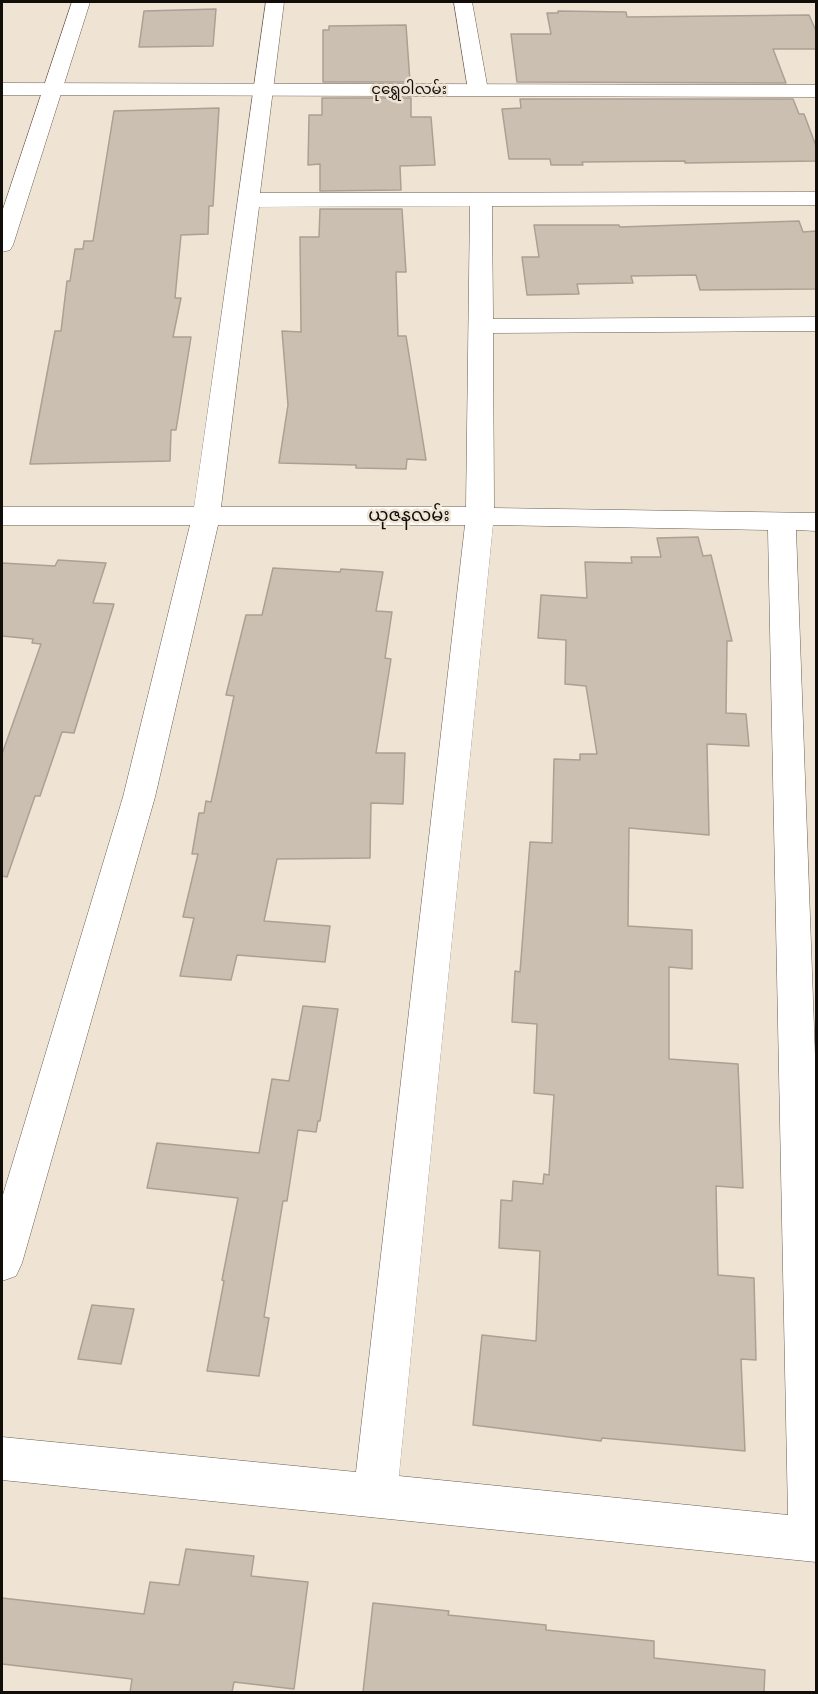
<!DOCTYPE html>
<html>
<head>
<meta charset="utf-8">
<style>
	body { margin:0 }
	#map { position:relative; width:818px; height:1694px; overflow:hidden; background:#efe3d4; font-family:Literata,serif }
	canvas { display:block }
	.frame { position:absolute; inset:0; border:3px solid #110d08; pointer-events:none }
</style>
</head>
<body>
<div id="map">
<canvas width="818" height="1694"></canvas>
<div class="frame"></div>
</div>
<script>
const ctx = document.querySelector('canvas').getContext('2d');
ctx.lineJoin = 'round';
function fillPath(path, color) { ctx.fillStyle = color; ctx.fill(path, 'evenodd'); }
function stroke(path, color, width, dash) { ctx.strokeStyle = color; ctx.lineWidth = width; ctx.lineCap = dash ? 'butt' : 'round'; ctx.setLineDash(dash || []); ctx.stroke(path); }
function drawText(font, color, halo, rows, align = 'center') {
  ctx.font = font + ' Literata,"Noto Sans Myanmar",serif'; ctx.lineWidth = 5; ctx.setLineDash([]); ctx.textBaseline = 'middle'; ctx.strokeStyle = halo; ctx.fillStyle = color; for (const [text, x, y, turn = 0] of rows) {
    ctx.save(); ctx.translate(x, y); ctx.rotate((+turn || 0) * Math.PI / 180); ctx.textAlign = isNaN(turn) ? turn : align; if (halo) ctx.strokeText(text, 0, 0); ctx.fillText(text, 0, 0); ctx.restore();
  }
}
const building = new Path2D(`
	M216,9L213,46L139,47L144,11Z
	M558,11L626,12L627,17L809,15L816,31V49H773L786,83L517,82L511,34H551L547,13H558Z
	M406,25L410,82H323V30H329V26Z
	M322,98H411V117H431L435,165L400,166L401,190L320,191V164L308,165L309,115H322Z
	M520,99H793L799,114H804L816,146V161L685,163V161L582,162L583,165H551L550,159H509L502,109L521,108Z
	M219,108L213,206H209L208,234L181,235L175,298H181L173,337H191L176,430H171L170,461L30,464L55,331H61L67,281H70L75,249H83L84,241H93L114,111Z
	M320,209H402L406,272H396L398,336H406L426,460L407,459L406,469L356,468V465L279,463L288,405L282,331L301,332L300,237H319Z
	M799,221L803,232L816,231V289L700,290L696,275L631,276L633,283L577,284L579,294L527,295L522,257H539L534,225H619L620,227Z
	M698,537L703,556L711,555L732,641H727L726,713L746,714L749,746L707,744L709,835L629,828L628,926L692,930V969L669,967V1059L738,1064L743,1188L716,1186L718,1275L754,1278L756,1360L741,1359L745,1451L602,1438L601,1441L473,1425L482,1335L536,1341L540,1251L499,1248L501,1200L512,1201L513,1181L543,1184L544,1174L549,1175L554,1095L534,1093L537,1024L512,1022L515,971L520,972L530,842L552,843L554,759L580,760V754H597L586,686L565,684L566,640L538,638L541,595L587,598L585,562L632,563L631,557H661L657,538Z
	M58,560L106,563L93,603L114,604L74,733L62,732L40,796H35L7,877L2,876V754L41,644L32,643L33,639L2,636V563L55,566Z
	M273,568L340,572L341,569L383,572L376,611L392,612L385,658L391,659L376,753H405L403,804L371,803L370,858L277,859L264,921L330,926L325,962L237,955L231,980L180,976L194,918L183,917L198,854H192L199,813H204L206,801L211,802L234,696L226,695L246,615H262Z
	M303,1006L338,1009L320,1121H318L316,1132L298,1130L287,1201H283L264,1317L269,1318L259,1376L207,1371L224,1281L222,1280L238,1198L147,1188L157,1143L259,1153L272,1079L289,1081Z
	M92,1305L134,1309L121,1364L78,1359Z
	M186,1549L254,1556L251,1576L308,1582L294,1689L234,1682L232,1692H130L132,1679L2,1664V1598L144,1614L150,1582L179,1585Z
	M373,1603L449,1611L448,1615L546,1625V1630L654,1641V1658L765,1670L764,1692H363Z`);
fillPath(building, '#cbbfb1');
stroke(building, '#aba093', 1.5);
const street = new Path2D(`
	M72,2H90L13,245L10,250L2,252V212Z
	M266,2H284L260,193L816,192V205L492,206L493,319L816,317V331L493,333L494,508L816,513V531L796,530L816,1083V1562L2,1480V1437L356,1472L465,525H218L155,797L22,1263L16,1276L2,1281V1198L123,797L190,525H2V507H194ZM470,206L466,507H221L259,207ZM493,525L768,530L788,1515L399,1476Z
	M454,2H472L488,90L485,94H471L468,90Z`);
const secondary = new Path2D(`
	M2,83L816,85V97L2,95Z`);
stroke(street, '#695e52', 1);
stroke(secondary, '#695e52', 1);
fillPath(street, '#fff');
fillPath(secondary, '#fff');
drawText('15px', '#110d08', '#efe3d4', [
	["ငုရွှေဝါလမ်း",409,90]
]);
drawText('18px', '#110d08', '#efe3d4', [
	["ယုဇနလမ်း",409,516]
]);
</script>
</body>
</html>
